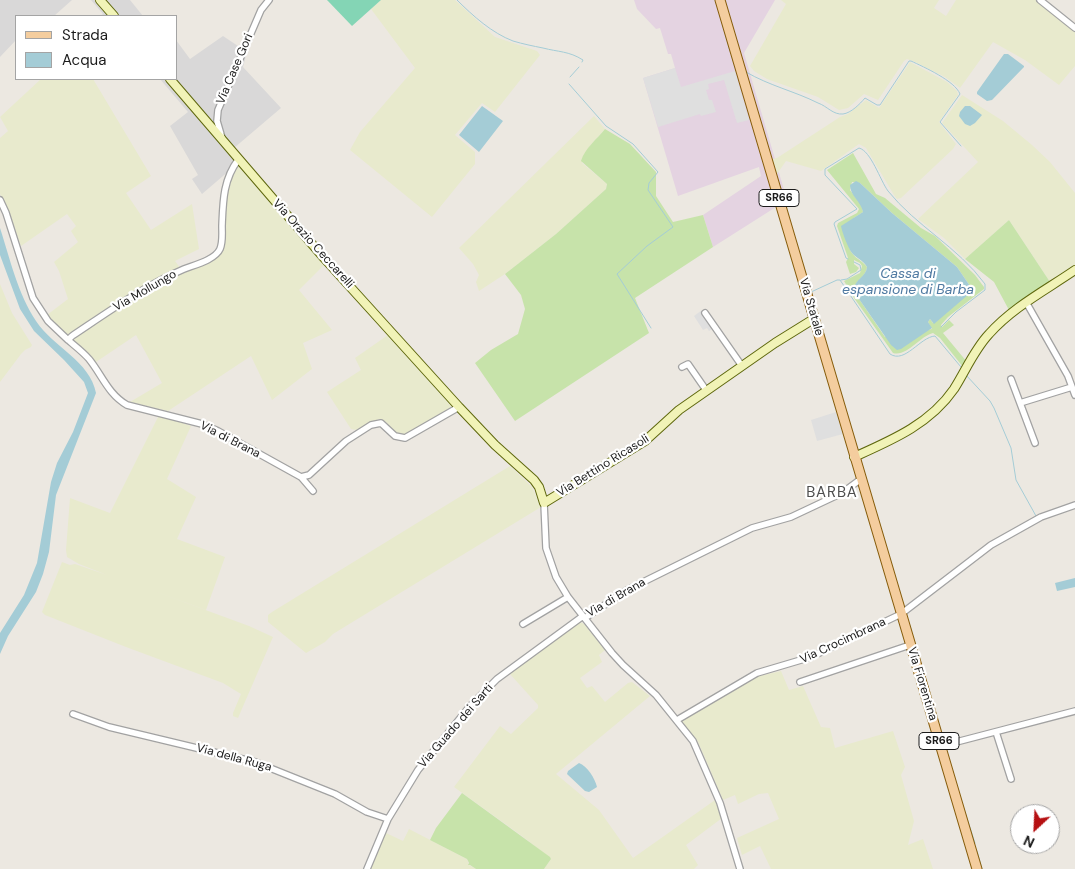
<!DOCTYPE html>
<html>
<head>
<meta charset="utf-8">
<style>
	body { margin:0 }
	#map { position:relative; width:1075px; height:869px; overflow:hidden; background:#ece8e1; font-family:"DM Sans",sans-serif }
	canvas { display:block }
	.legend { position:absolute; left:15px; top:15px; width:162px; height:65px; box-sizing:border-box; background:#fff; border:1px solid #a4a4a4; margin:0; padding:6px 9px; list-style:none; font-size:15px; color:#1b1b1b }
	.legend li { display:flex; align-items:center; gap:10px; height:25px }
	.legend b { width:25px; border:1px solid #a4a4a4 }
	.north { position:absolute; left:1010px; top:804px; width:50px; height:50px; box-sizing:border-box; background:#fff; border:1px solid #a4a4a4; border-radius:50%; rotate:205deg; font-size:14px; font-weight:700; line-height:20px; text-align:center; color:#1b1b1b }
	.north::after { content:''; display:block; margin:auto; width:18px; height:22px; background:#b61012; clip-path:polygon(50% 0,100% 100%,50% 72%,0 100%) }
</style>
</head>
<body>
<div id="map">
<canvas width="1075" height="869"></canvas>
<ul class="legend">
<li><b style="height:6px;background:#f4cd9e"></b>Strada</li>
<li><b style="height:14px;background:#a4ccd6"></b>Acqua</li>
</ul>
<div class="north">N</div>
</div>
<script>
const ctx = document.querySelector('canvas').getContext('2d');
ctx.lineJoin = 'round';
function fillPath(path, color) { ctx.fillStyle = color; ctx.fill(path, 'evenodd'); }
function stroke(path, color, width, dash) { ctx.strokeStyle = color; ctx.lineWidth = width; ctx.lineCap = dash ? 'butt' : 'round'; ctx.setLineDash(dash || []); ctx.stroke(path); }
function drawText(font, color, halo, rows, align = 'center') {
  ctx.font = font + ' "DM Sans",sans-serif'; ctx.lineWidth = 4.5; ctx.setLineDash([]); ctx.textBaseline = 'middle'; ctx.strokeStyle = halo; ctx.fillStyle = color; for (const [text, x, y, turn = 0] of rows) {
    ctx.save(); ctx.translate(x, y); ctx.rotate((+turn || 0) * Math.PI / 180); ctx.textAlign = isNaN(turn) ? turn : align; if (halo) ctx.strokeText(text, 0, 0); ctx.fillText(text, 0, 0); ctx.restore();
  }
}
fillPath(new Path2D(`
	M0,0H72L54,16H16V40L0,57Z
	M91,0H130L143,16H100L103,14Z
	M223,36L247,52L243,67L281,108L234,148L244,158L202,194L192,179L198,175L170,126L188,112L160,79H176V40L190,59Z`), '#d9d8d8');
fillPath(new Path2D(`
	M634,0H775L744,53L787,200L713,247L703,215L761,176L759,167L678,196L643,78L675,68L671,54H668L660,28L656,29L637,9Z`), '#e4d3e1');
fillPath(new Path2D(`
	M381,0H455L495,37L537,51L540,55L495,112L482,103L455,135L475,152V164L432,217L350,150L360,132L415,68L371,9Z
	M781,0H939L934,8L946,16L956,0H1037L1075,31V66L1059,85L1025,60L993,42L960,88L945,77L913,61L907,59L904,61L878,100L864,94L848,108L839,110L818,97L767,79L754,71L750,66L786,4Z
	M910,62L947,82L957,91L958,95L939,122L956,144L953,149L901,198L897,199L894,195L866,148L859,144L821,171L786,161L777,174L772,159L777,158L840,117L848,114L866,100L879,108Z
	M41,79H93L151,176L126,193L151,230L192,204L199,249L175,261L181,269L216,252L219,244L221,196L227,172L238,164L325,264L299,290L332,330L303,343L312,369L272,400L251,356L168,411L130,402L162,383L136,335L96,362L56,326L47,315L68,299L59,271L54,262L78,242L71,231L76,226L67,214L21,246L12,220L0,194V138L8,131L0,117Z
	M962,95L1003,121L1032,145L1050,162L1075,193V265L1050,282L1009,220L965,259L944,238L918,219L978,162L942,123Z
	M594,116L605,129L589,147L582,163L607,184L606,189L556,234L505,274L479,291L476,282L479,275L473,264L459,248Z
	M0,284L12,313L32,345L31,347L25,350L21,354L0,382Z
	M388,335L448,400L452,406L446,413L414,432L402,436L395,432L386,422L379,419L357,430L351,429L327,392L361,370L355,358Z
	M159,415L191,426L167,479L196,497L177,539L225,557L206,610L143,587L249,626L273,637L238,718L233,716V713L241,694L223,683L126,647L45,615L42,612L62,562L70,565L75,564L107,575L79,564L67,557L66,550L70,498L110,513Z
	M510,466L532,487L541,507L346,626L333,634L325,642L306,653L268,622V615L272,612Z
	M580,622L584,624L605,650L599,655L602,662L580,678L587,688L592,686L605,702L628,683L632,682L650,696L556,774L599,810L633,858L715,800L722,818L686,845L698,865L694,869H544L551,859L522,836L454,787L500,726L511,734L538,708V705L509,673Z
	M781,671L789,690L803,686L821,727L830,728L835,748L893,731L905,767L901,775L914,821L908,845L923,839L933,869H771L760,846L742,855L737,838L779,819L768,793L759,794L738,804L735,795L723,800L698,742L681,721L755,677Z
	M409,829L467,859L469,865L476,869H370L386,833L403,841Z`), '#e8eacd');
fillPath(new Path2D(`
	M605,129L630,144L656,172V196L673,222L703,215L713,247L635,298L649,333L515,421L475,363L491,350L518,334L525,309L521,295L505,274L556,234L606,189L607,184L581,161C585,148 597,139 605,129Z
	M853,153L876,194L885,198L921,228L935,236L975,275L984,287V289L948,317L941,325L942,327L949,320L954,325L943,333L967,362L963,367L940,338L933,333C920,336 907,357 893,353L854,298L844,281L860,273L862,266L860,263L854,260V264L859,268L856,272L850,274L846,262L848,258L837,226L838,223L857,213L859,209L827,170ZM852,182L860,183L892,213L957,267L970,286L933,323L930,319L928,322L932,329L885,337L857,296C850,279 865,281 867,267C863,261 856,259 852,253C845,244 852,228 854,218L863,212L861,204L850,190Z
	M1009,220L1050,282V284L1010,312L994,282L965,259Z
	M462,793L550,857L551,859L544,869H476L470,865H468L469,863L467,859L430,840L436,828Z`), '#c7e3aa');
fillPath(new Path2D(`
	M327,0H381L352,26Z`), '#84d5b5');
fillPath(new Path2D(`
	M675,68L681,87L735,71L749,120L737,123L724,80L708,84L709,89L706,90L709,100H712L716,112L701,116L700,114L658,127L643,78Z
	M702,310L709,314L717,326L709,331L707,328L703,330L694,316Z
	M836,412L843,434L817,441L811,420Z`), '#dfdfdf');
fillPath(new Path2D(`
	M1004,54H1008L1024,66V67L992,100L987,101L977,94V92Z
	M482,106L503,121L479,152L459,135Z
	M965,106H970L982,115L975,123L970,126L965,124L959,116L960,112Z
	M856,181L860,183L892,213L957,267L970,286L969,294L934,324L930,319L928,322L932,328L901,349L897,350L891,345L859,299L854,289C855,279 866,277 867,267C863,260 856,258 852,253C848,248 842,232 841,226L863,212C861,201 850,196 850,185Z
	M0,228C10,259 18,294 36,321C53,347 90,361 96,393L56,495L49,552L43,574L36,592L8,636L0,654V633L24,595L37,563L51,482L57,463L73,432L88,393L84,382L64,360L34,331L20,309L0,255Z
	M1075,578V587L1057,591L1055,583Z
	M579,763C587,766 595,778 597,787L589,792L585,791L567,774L568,771Z`), '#a4ccd6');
stroke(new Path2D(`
	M457,0C473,16 492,33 513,41C523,44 533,46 543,48C558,52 569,51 583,60L582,62
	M715,0L717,6
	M720,16L730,51
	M732,57L736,70
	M746,72C770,86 794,91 818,103C827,106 833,115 843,114C851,113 860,104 865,98L877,105H880L909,61H911C924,67 955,81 960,94L940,122L961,146
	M570,77L579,67
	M569,84L606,126L633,144L658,172L649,183L648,190L673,227L647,246L617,274L651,328
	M745,100L750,118
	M848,259L846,258L834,224L835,222L857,209L825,175V169L859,148C871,151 880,180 888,191C916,226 958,247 985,284V290L956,312L941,327
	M841,280L847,279L861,270L860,265L854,262
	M811,292L837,280H840L890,354C905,364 920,337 935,336L961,367
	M966,375L990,401L994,408L1011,448L1016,480L1036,516
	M906,614L911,629
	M923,672L926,680
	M963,806L975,843
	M977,851L982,869`), '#a4ccd6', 1);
const street = new Path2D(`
	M1040,0L1075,28
	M222,138L217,121L218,110L261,10L269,0
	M238,160C223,180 223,202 222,226C222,233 223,242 220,249C215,260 194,265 184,269C144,286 108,312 72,336L68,340C75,346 83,352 89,359C102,375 108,394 127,405L202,424L218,431L301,477L313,491
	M0,200L6,213L33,298L48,321L68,340
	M1026,302L1068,376L1075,395
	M705,313L742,366
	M682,367L688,364L706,390
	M1011,379L1035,443
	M1020,403L1072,387
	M301,477L309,475L346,441L371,425L381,423L395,436L405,438L459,407
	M544,503L546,548L556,577L568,597L612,653L623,665L656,695L693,741L720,803L740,869
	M585,618L627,590L752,528L791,517L842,493L861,479
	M523,624L568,597
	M800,682L910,645
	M73,714L109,727L255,762L335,794L367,812L388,819
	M677,720L757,673L811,657L901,614L991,545L1041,517L1075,505
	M996,732L1011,779
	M941,746L1075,711
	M367,869L388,819L418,770L470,706L497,679L583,616`);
const secondary = new Path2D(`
	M100,0L114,16
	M170,79L324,258L459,407L495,445L534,480L539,487L544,503L645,441L679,410L775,343L812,320H815
	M854,457C892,440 930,424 954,389C966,370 974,350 989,334C1013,307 1046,290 1075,270`);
const primary = new Path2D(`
	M720,0L977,869`);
stroke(street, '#a2a2a2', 8);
stroke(secondary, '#5e670d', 10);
stroke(primary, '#865c0b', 11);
stroke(street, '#fff', 5.5);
stroke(secondary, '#f1f3b7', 8);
stroke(primary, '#f4cd9e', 9);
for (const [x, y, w] of [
	[779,198,40],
	[939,741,40]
]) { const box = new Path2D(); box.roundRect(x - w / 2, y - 8.5, w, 17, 4); ctx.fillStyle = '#fff'; ctx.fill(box); stroke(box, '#1b1b1b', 1); }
drawText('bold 11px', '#1b1b1b', null, [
	["SR66",779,198],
	["SR66",939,741]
]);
drawText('12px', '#1b1b1b', '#fff', [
	["Via Case Gori",235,69,-67],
	["Via Orazio Ceccarelli",313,244,48],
	["Via Mollungo",145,291,-30],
	["Via Statale",811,307,74],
	["Via di Brana",230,440,27],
	["Via Bettino Ricasoli",603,466,-32],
	["Via di Brana",616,598,-30],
	["Via Crocimbrana",843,641,-25],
	["Via Fiorentina",922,684,73],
	["Via Guado dei Sarti",456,726,-49],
	["Via della Ruga",234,758,15]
]);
drawText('italic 14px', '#507aa2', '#fff', [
	["Cassa di",908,274],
	["espansione di Barba",908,290]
]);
ctx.letterSpacing = '1px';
drawText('15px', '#4e4e4e', '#fff', [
	["BARBA",832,493]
]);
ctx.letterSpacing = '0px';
</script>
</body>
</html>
